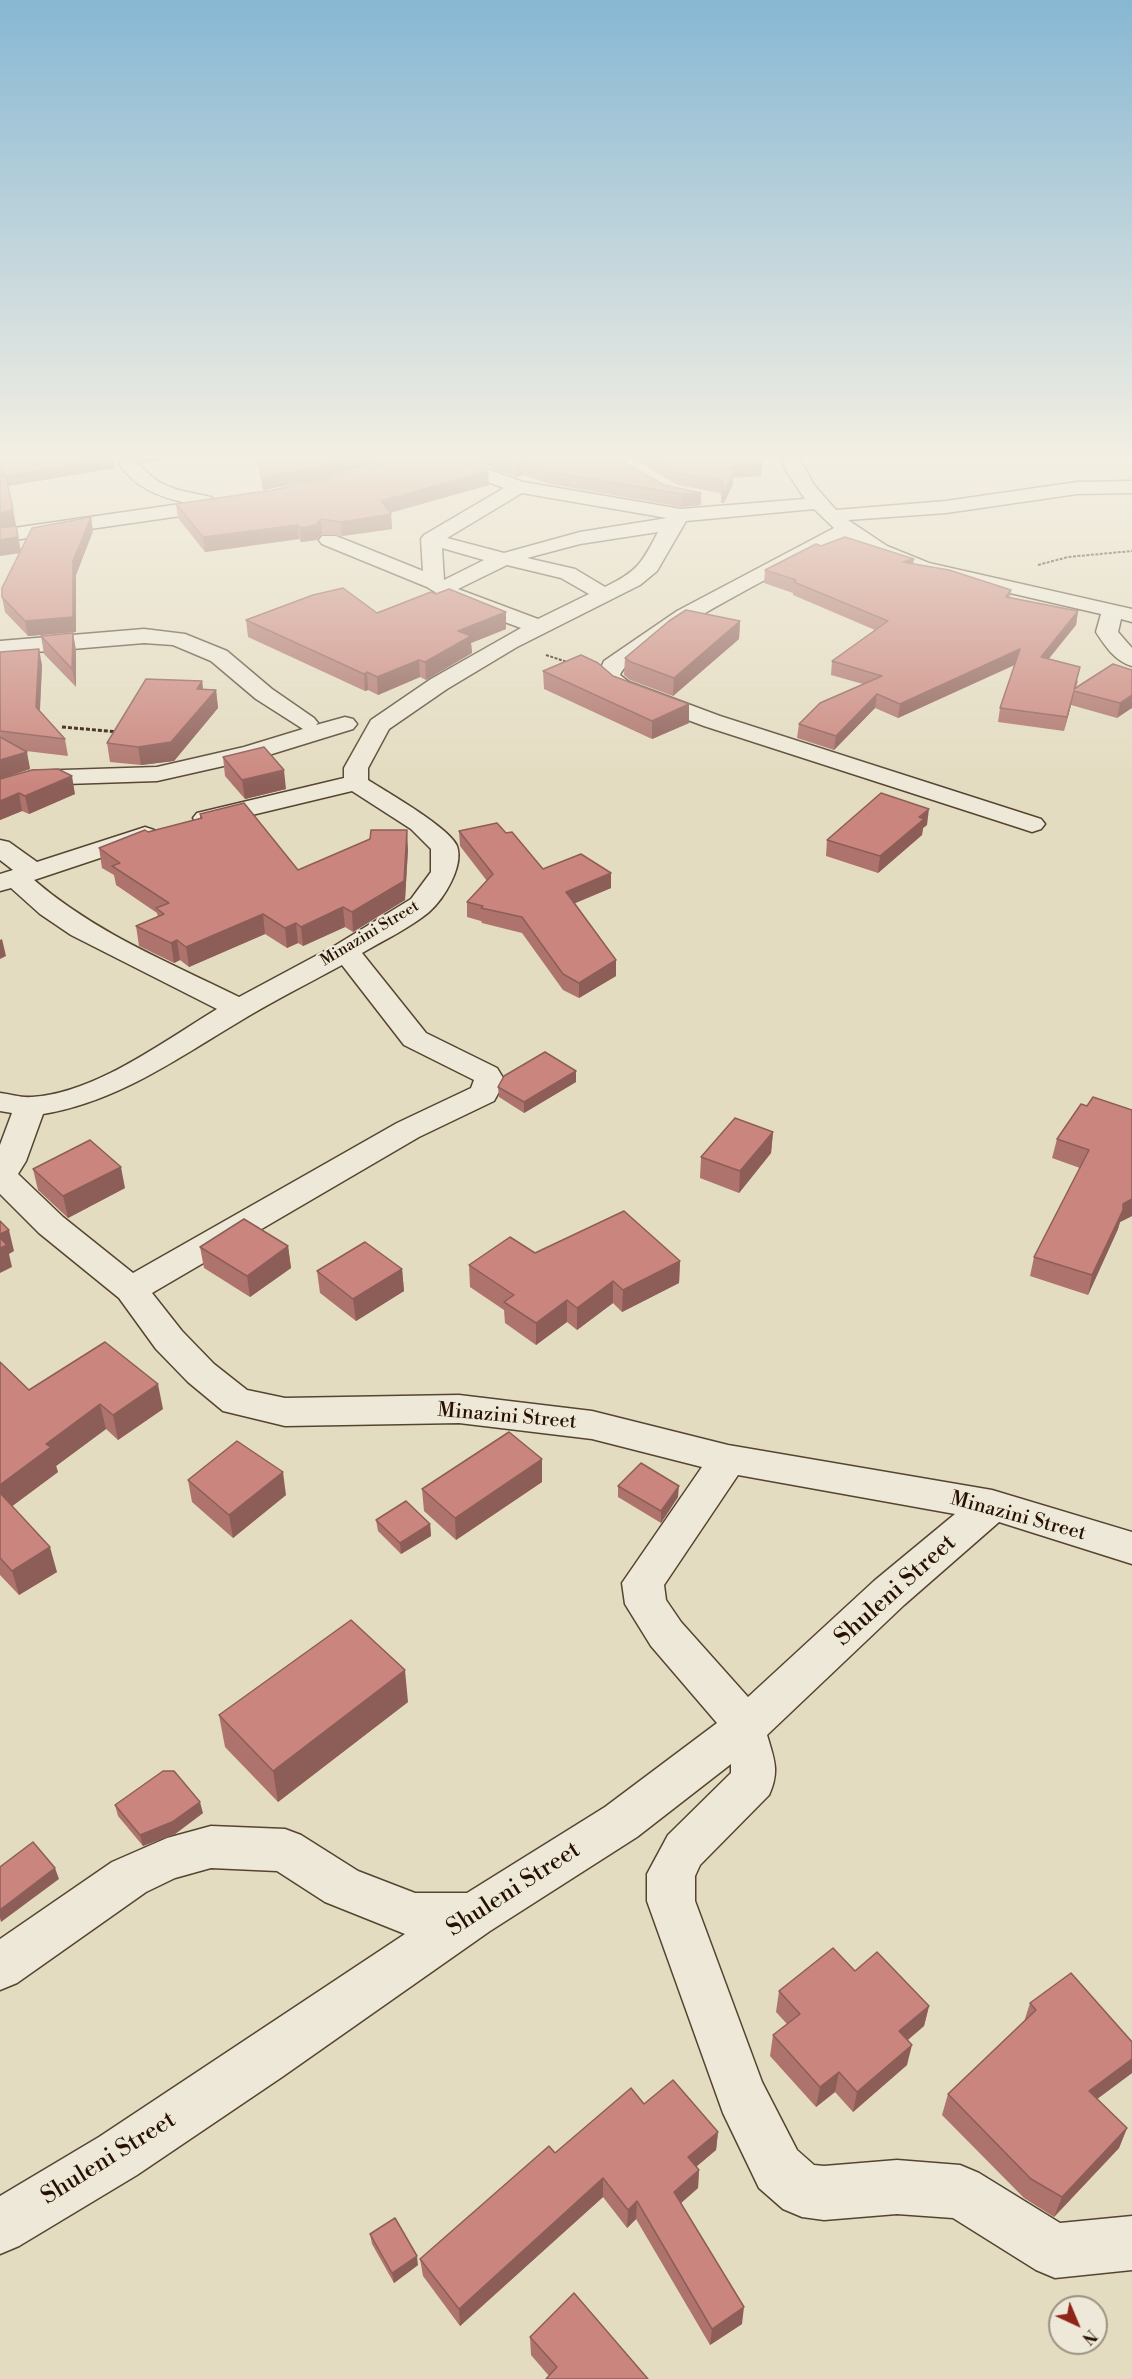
<!DOCTYPE html>
<html>
<head>
<meta charset="utf-8">
<style>
	body { margin:0 }
	#map { position:relative; width:1132px; height:2379px; overflow:hidden; background:#e4dcc1; font-family:"Libre Bodoni",serif }
	canvas { display:block }
	.north { position:absolute; left:1048px; top:2295px; width:60px; height:60px; box-sizing:border-box; background:#ede8d7; border:2px solid #9e9281; border-radius:50%; rotate:136deg; font-size:16px; font-weight:700; line-height:24px; text-align:center; color:#271100 }
	.north::after { content:''; display:block; margin:auto; width:21px; height:27px; background:#8f2418; clip-path:polygon(50% 0,100% 100%,50% 72%,0 100%) }
</style>
</head>
<body>
<div id="map">
<canvas width="1132" height="2379"></canvas>
<div class="north">N</div>
</div>
<script>
const ctx = document.querySelector('canvas').getContext('2d');
ctx.lineJoin = 'round';
function stroke(path, color, width, dash) { ctx.strokeStyle = color; ctx.lineWidth = width; ctx.lineCap = dash ? 'butt' : 'round'; ctx.setLineDash(dash || []); ctx.stroke(path); }
function fillPath(path, color) { ctx.fillStyle = color; ctx.fill(path, 'evenodd'); }
function drawText(font, color, halo, rows, align = 'center') {
  ctx.font = font + ' "Libre Bodoni",serif'; ctx.lineWidth = 4.5; ctx.setLineDash([]); ctx.textBaseline = 'middle'; ctx.strokeStyle = halo; ctx.fillStyle = color; for (const [text, x, y, turn = 0] of rows) {
    ctx.save(); ctx.translate(x, y); ctx.rotate((+turn || 0) * Math.PI / 180); ctx.textAlign = isNaN(turn) ? turn : align; if (halo) ctx.strokeText(text, 0, 0); ctx.fillText(text, 0, 0); ctx.restore();
  }
}
const street = new Path2D(`
	M420,454H447L523,482L681,509L805,499L787,472L779,454H797L814,485L836,510L946,501L1077,482L1132,481V493L1077,494L946,513L848,520L887,546L929,563L1132,609V622L1121,619L1118,632L1132,648V666C1115,661 1105,646 1096,632L1101,614L915,571L873,554L846,538C810,556 630,647 620,675L629,682L720,716L1041,819L1045,824L1041,829L1032,832L1023,829L704,726L613,692L597,677L604,661L677,611L834,528L814,509L686,521L657,571L640,585L517,647L447,689L389,729L368,768V780C387,792 450,828 457,846C464,866 444,899 429,912C410,928 384,940 362,953L426,1033L497,1068L505,1081L494,1101L419,1137L152,1293L182,1331L214,1364L247,1390L285,1398L459,1395L592,1411L728,1445L992,1490L1132,1532V1564L999,1522L904,1605L767,1735C774,1759 780,1771 769,1795L700,1865L695,1876V1901L762,2082L797,2150L814,2165L824,2166L897,2160L960,2165L979,2173L1060,2223L1132,2216V2270L1055,2278L1036,2270L953,2218L897,2214L824,2220L802,2217L783,2209L759,2188L723,2113L647,1901V1874L668,1835L731,1773V1764L637,1837L490,1931L282,2077L137,2175L19,2246L0,2254V2196L99,2137L405,1934L325,1902L277,1871L211,1868L175,1878L146,1892L17,1983L0,1990V1939L112,1862L167,1838L211,1826L285,1829L301,1835L358,1871L415,1893H467L605,1807L717,1723L651,1646L625,1604L622,1583L702,1467L592,1439L459,1423L285,1426L223,1411L188,1382L156,1349L119,1298L39,1233L0,1194V1145L12,1113L0,1111V1093C10,1094 22,1098 32,1097C96,1093 164,1041 217,1009L71,935L40,914L11,888L0,891V874L13,870L0,860V840L9,842L37,862L136,830L145,827L154,830L158,835L154,840L34,880C94,932 168,962 239,997L336,945L411,899L431,872V849L411,829L352,791L206,826L197,823L193,818L197,813L344,778V768L371,720L431,679L521,628L451,602L427,587L322,544L319,540L322,536H336L423,571L421,539L424,535L504,488L423,458ZM522,493L667,518L580,532L504,553L447,538ZM658,532C642,563 638,571 605,587L575,569L527,558L580,544ZM442,548L484,560L444,580ZM507,565L561,578L589,594L538,619L458,589ZM342,965L404,1045L474,1080L471,1088L397,1123L133,1273L63,1217L18,1174L26,1161L43,1114C116,1102 175,1060 237,1023C271,1002 307,984 342,965ZM738,1475L955,1514L874,1581L748,1697L681,1622L666,1600L664,1585Z
	M128,459C140,462 148,475 159,482C175,491 193,493 211,497L213,500H229L231,504L229,508L222,510L0,542V530L187,503C159,497 136,488 119,464L122,460Z
	M144,629L185,634L227,651L272,689L314,718L318,723L316,725L345,717L353,719L357,724L353,729L259,758L157,781L35,785L0,796V781L33,771L157,767L244,747L303,729L256,699L211,661L173,645L144,643L0,655V641Z`);
stroke(street, '#564430', 3);
stroke(new Path2D(`
	M1038,565L1068,557L1132,551
	M546,655L570,663`), '#271100', 2, [3, 1.5]);
stroke(new Path2D(`
	M62,727L119,732`), '#271100', 3, [4, 2]);
fillPath(street, '#ede8d7');
fillPath(new Path2D(`
	M0,454L115,468L8,486L16,526L0,528Z
	M128,454H195L141,464L130,458Z
	M256,454H406L326,478L263,490Z
	M455,454H610L664,485L701,493V505L681,507L550,484L523,475L516,477Z
	M624,454H745L762,463L761,476L733,478V484L724,503H721L722,496L719,493L678,485Z
	M334,477L489,485L390,513L391,514L392,529L342,536L322,534L317,540L301,542L299,539L205,552L178,518L176,504L273,490Z
	M91,517L93,531L76,575V632L28,636L5,612L2,597L19,553L16,526L21,551Z
	M821,546L913,564L1011,590L1010,597L1078,611L1076,625L1048,659L1078,681L1076,688L1132,670L1117,718L1071,705L1064,731L998,722L1000,708L1015,665L898,718L875,708L834,750L797,738L799,724L863,684L831,675L832,661L875,630L793,595V593L764,583L765,570Z
	M436,594L506,612V629L471,643L472,653L426,680L420,677L378,695L368,690L365,691L248,637L246,620L377,613Z
	M740,621L739,639L673,696L630,680L624,675L625,658Z
	M73,633L76,651V687L44,654L41,636Z
	M0,652L42,665L40,711L65,739L68,756L26,751L30,769L0,779Z
	M543,671L613,676L689,723L652,739L544,689Z
	M202,681L203,689L216,690L218,708L174,761L141,765L110,762L107,743Z
	M223,757L286,789L245,799L225,776Z
	M0,779L75,794L29,814L22,811L0,820Z
	M200,814L298,870L408,849L405,900L353,932L345,927L303,946L298,943L287,948L265,934L189,967L180,960L174,963L139,946L136,926L158,917L157,913L116,885L114,875L102,868L99,848L148,832L200,819Z
	M927,825L923,828L922,835L878,873L826,856L827,840Z
	M459,831L506,833L543,869L611,888L575,903L616,960V976L579,998L563,990L522,933L482,923L481,921L467,917V902L487,881L460,846Z
	M576,1082L524,1113L499,1097L498,1087Z
	M1087,1106L1132,1110V1216L1120,1222L1118,1229L1088,1295L1030,1276L1034,1257L1080,1168L1052,1158L1057,1139Z
	M773,1132L771,1153L739,1193L700,1178L701,1157Z
	M33,1169L125,1188L68,1218L38,1190Z
	M288,1246L291,1268L250,1297L204,1268L200,1247Z
	M535,1253L680,1261L679,1283L622,1312L613,1303L577,1330L567,1322L536,1345L505,1323L504,1310L470,1287L469,1265Z
	M402,1269L404,1291L356,1321L320,1293L317,1271Z
	M0,1362L29,1390L163,1409L118,1440L106,1429L56,1466L58,1472L12,1506L57,1572L19,1595L0,1575Z
	M188,1480L286,1495L233,1538L192,1502Z
	M542,1482L456,1540L424,1511L422,1489Z
	M618,1486L678,1497L661,1523L618,1497Z
	M376,1520L430,1524L431,1536L401,1554L378,1531Z
	M408,1702L278,1802L225,1747L219,1715Z
	M115,1805L203,1813L175,1834L143,1846L118,1816Z
	M855,1971L929,2006L924,2026L908,2040L907,2065L853,2112L835,2092L816,2107L770,2056L773,2035L787,2024L776,2012L779,1991Z
	M1030,2003L1132,2042V2073L1097,2099L1127,2128L1119,2148L1054,2217L1024,2198L942,2115L948,2094L1024,2022Z
	M644,2104L718,2132L716,2150L696,2167L699,2170L698,2188L681,2203L742,2324L710,2345L636,2219L627,2228L603,2197L460,2326L423,2276L420,2259L555,2153Z
	M370,2234L418,2265L394,2283L372,2244Z
	M530,2337L648,2379L549,2376L531,2355Z`), '#ae736c');
fillPath(new Path2D(`
	M140,454H195L141,464Z
	M364,454H406L326,478L263,490L262,477Z
	M114,458L115,468L8,486L6,476Z
	M522,463L523,475L516,477V465Z
	M762,463L761,476L733,478V484L724,503H721L722,491L729,466Z
	M488,471L489,485L382,515L381,501Z
	M701,493V505L681,507L682,494Z
	M13,510L16,526L0,528V513Z
	M391,514L392,529L342,536L341,522Z
	M91,517L93,531L76,575V632L28,636L25,621L73,561Z
	M321,519L322,534L317,540L301,542L300,528Z
	M298,525L299,539L205,552L203,537Z
	M18,537L21,553L0,556V540Z
	M914,559L912,572L903,562Z
	M1078,611L1076,625L1039,671L1041,657Z
	M506,612V629L471,643L472,653L426,680L425,662L458,631Z
	M740,621L739,639L673,696L674,678Z
	M73,633L76,651V687L72,669Z
	M39,649L42,665L39,724L36,707Z
	M1020,649L1018,663L898,718L900,704Z
	M419,660L420,677L378,695L377,677Z
	M367,672L368,690L365,691L364,674Z
	M202,681L204,699L197,689Z
	M216,690L218,708L174,761L141,765L138,747Z
	M1074,691L1071,705L1064,731L1067,717Z
	M877,694L875,708L834,750L836,736Z
	M1132,695V708L1117,718L1120,703Z
	M689,704V723L652,739V721Z
	M27,752L30,769L0,779V760Z
	M284,770L286,789L245,799L242,780Z
	M72,776L75,794L29,814L25,796Z
	M19,793L22,811L0,820V801Z
	M929,809L927,825L923,828L922,835L878,873L880,856L919,817Z
	M407,830L408,849L405,900L353,932L352,912Z
	M611,873V888L566,907V892Z
	M343,907L345,927L303,946L301,927Z
	M263,914L265,934L189,967L186,947Z
	M296,923L298,943L287,948L285,928Z
	M2,939L6,956L0,959V940Z
	M177,940L180,960L174,963L171,943Z
	M616,960V976L579,998V983Z
	M576,1071V1082L524,1113V1102Z
	M773,1132L771,1153L739,1193L740,1171Z
	M121,1167L125,1188L68,1218L63,1196Z
	M1132,1199V1216L1120,1222L1118,1229L1088,1295L1092,1275L1123,1204Z
	M9,1230L14,1251L9,1254L12,1267L0,1273V1234Z
	M288,1246L291,1268L250,1297L247,1276Z
	M680,1261L679,1283L622,1312L623,1290Z
	M402,1269L404,1291L356,1321L353,1299Z
	M613,1281V1303L577,1330V1308Z
	M567,1300V1322L536,1345V1323Z
	M158,1384L163,1409L118,1440L113,1415Z
	M100,1404L106,1429L56,1466L58,1472L3,1513L0,1503V1485L46,1444Z
	M542,1459V1482L456,1540L455,1518Z
	M283,1472L286,1495L233,1538L229,1515Z
	M679,1486L678,1497L661,1523V1511Z
	M430,1524L431,1536L401,1554L400,1543Z
	M50,1547L57,1572L19,1595L12,1571Z
	M405,1670L408,1702L278,1802L273,1771Z
	M200,1802L203,1813L175,1834L143,1846L140,1835Z
	M55,1868L59,1879L1,1922L0,1918V1910Z
	M929,2006L924,2026L894,2051L899,2031Z
	M912,2045L907,2065L853,2112L857,2092Z
	M1132,2059V2073L1081,2111L1089,2091Z
	M839,2072L835,2092L816,2107L820,2087Z
	M1127,2128L1119,2148L1054,2217L1062,2197Z
	M718,2132L716,2150L686,2175L688,2157Z
	M699,2170L698,2188L673,2210L674,2192Z
	M603,2178V2197L460,2326L459,2309Z
	M637,2201L636,2219L627,2228L628,2210Z
	M417,2256L418,2265L394,2283L392,2273Z
	M744,2307L742,2324L710,2345L712,2329Z`), '#8d5e58');
const building = new Path2D(`
	M0,454H113L114,458L6,476L0,470Z
	M257,454H364L326,466L262,477Z
	M414,454H443L488,471L381,501L391,514L341,522L321,519L316,525L300,528L298,525L203,537L176,504L273,490L334,477Z
	M487,454H610L664,485L701,493L682,494L550,472L522,463L516,465Z
	M646,454H745L762,463L729,466L734,471L725,491H722L724,486L720,480L678,473Z
	M6,476L13,510L0,513V477Z
	M91,517L73,561V617L25,621L2,597V588L32,528Z
	M16,526L18,537L0,540V528Z
	M845,537L914,559L903,562L949,570L1011,590L1006,597L1078,611L1041,657L1080,667L1074,689L1113,664L1132,670V695L1120,703L1074,691L1067,717L1000,708L1020,649L900,704L877,694L836,736L799,724L820,703L882,676L832,661L888,621L794,582L796,580L765,570L816,544L821,546Z
	M343,588L377,613L431,592L436,594L449,589L506,612L458,631L471,636L425,662L419,660L377,677L367,672L364,674L246,620L313,595Z
	M686,610L740,621L674,678L631,662L625,658L669,621Z
	M73,633L72,669L41,636Z
	M39,649L36,707L65,739L0,731V652Z
	M581,655L598,663L613,676L689,704L652,721L543,671Z
	M146,679L202,681L197,689L216,690L171,742L138,747L107,743Z
	M0,737L27,752L0,760Z
	M264,747L284,770L242,780L223,757Z
	M58,769L72,776L25,796L19,793L0,801V779L32,770Z
	M881,793L929,809L919,817L924,819L880,856L827,840Z
	M244,803L298,870L370,839L371,830H407L404,881L352,912L343,907L301,927L296,923L285,928L263,914L186,947L177,940L171,943L136,926L164,914L156,908L169,903L112,866L120,863L99,848L145,830L148,832L202,818L200,814Z
	M497,823L506,833L512,832L543,869L581,854L611,873L566,892L616,960L579,983L563,974L522,917L481,908L483,906L467,902L493,874L459,831Z
	M545,1052L576,1071L524,1102L498,1087L504,1076Z
	M1093,1097L1132,1110V1199L1123,1204V1210L1092,1275L1034,1257L1089,1150L1057,1139L1081,1104L1087,1106Z
	M735,1118L773,1132L740,1171L701,1157Z
	M90,1140L121,1167L63,1196L33,1169Z
	M624,1211L680,1261L623,1290L613,1281L577,1308L567,1300L536,1323L504,1302L514,1295L469,1265L510,1237L535,1253Z
	M244,1219L288,1246L247,1276L200,1247Z
	M0,1221L9,1230L0,1234Z
	M0,1238L7,1245L0,1248Z
	M365,1242L402,1269L353,1299L317,1271Z
	M105,1342L158,1384L113,1415L100,1404L46,1444L51,1447L0,1485V1362L29,1390Z
	M509,1432L542,1459L455,1518L422,1489Z
	M237,1441L283,1472L229,1515L188,1480Z
	M641,1463L679,1486L661,1511L618,1486Z
	M0,1493L50,1547L12,1571L0,1558Z
	M406,1501L430,1524L400,1543L376,1520Z
	M351,1620L405,1670L273,1771L219,1715Z
	M163,1771H174L200,1802L172,1822L140,1835L115,1805Z
	M33,1842L55,1868L0,1910V1867Z
	M833,1948L855,1971L877,1952L929,2006L899,2031L912,2045L857,2092L839,2072L820,2087L773,2035L800,2014L779,1991Z
	M1071,1973L1132,2042V2059L1089,2091L1127,2128L1062,2197L1031,2179L948,2094L1036,2010L1030,2003Z
	M673,2080L718,2132L688,2157L699,2170L674,2192L744,2307L712,2329L637,2201L628,2210L603,2178L459,2309L420,2259L549,2146L555,2153L631,2088L644,2104Z
	M395,2218L417,2256L392,2273L370,2234Z
	M574,2293L648,2379H546L557,2367L530,2337Z`);
fillPath(building, '#ca867e');
stroke(building, '#8d5e58', 1.5);
const sky = ctx.createLinearGradient(0, 0, 0, 787);
sky.addColorStop(0, '#87b7d3');
sky.addColorStop(0.58, '#f3efe3');
sky.addColorStop(1, '#f3efe300');
ctx.fillStyle = sky;
ctx.fillRect(0, 0, 1132, 787);
drawText('16px', '#271100', '#ede8d7', [
	["Minazini Street",370,934,-31]
]);
drawText('20px', '#271100', '#ede8d7', [
	["Minazini Street",507,1417,5],
	["Minazini Street",1018,1517,15]
]);
drawText('24px', '#271100', '#ede8d7', [
	["Shuleni Street",896,1591,-42],
	["Shuleni Street",514,1890,-33],
	["Shuleni Street",109,2159,-32]
]);
</script>
</body>
</html>
